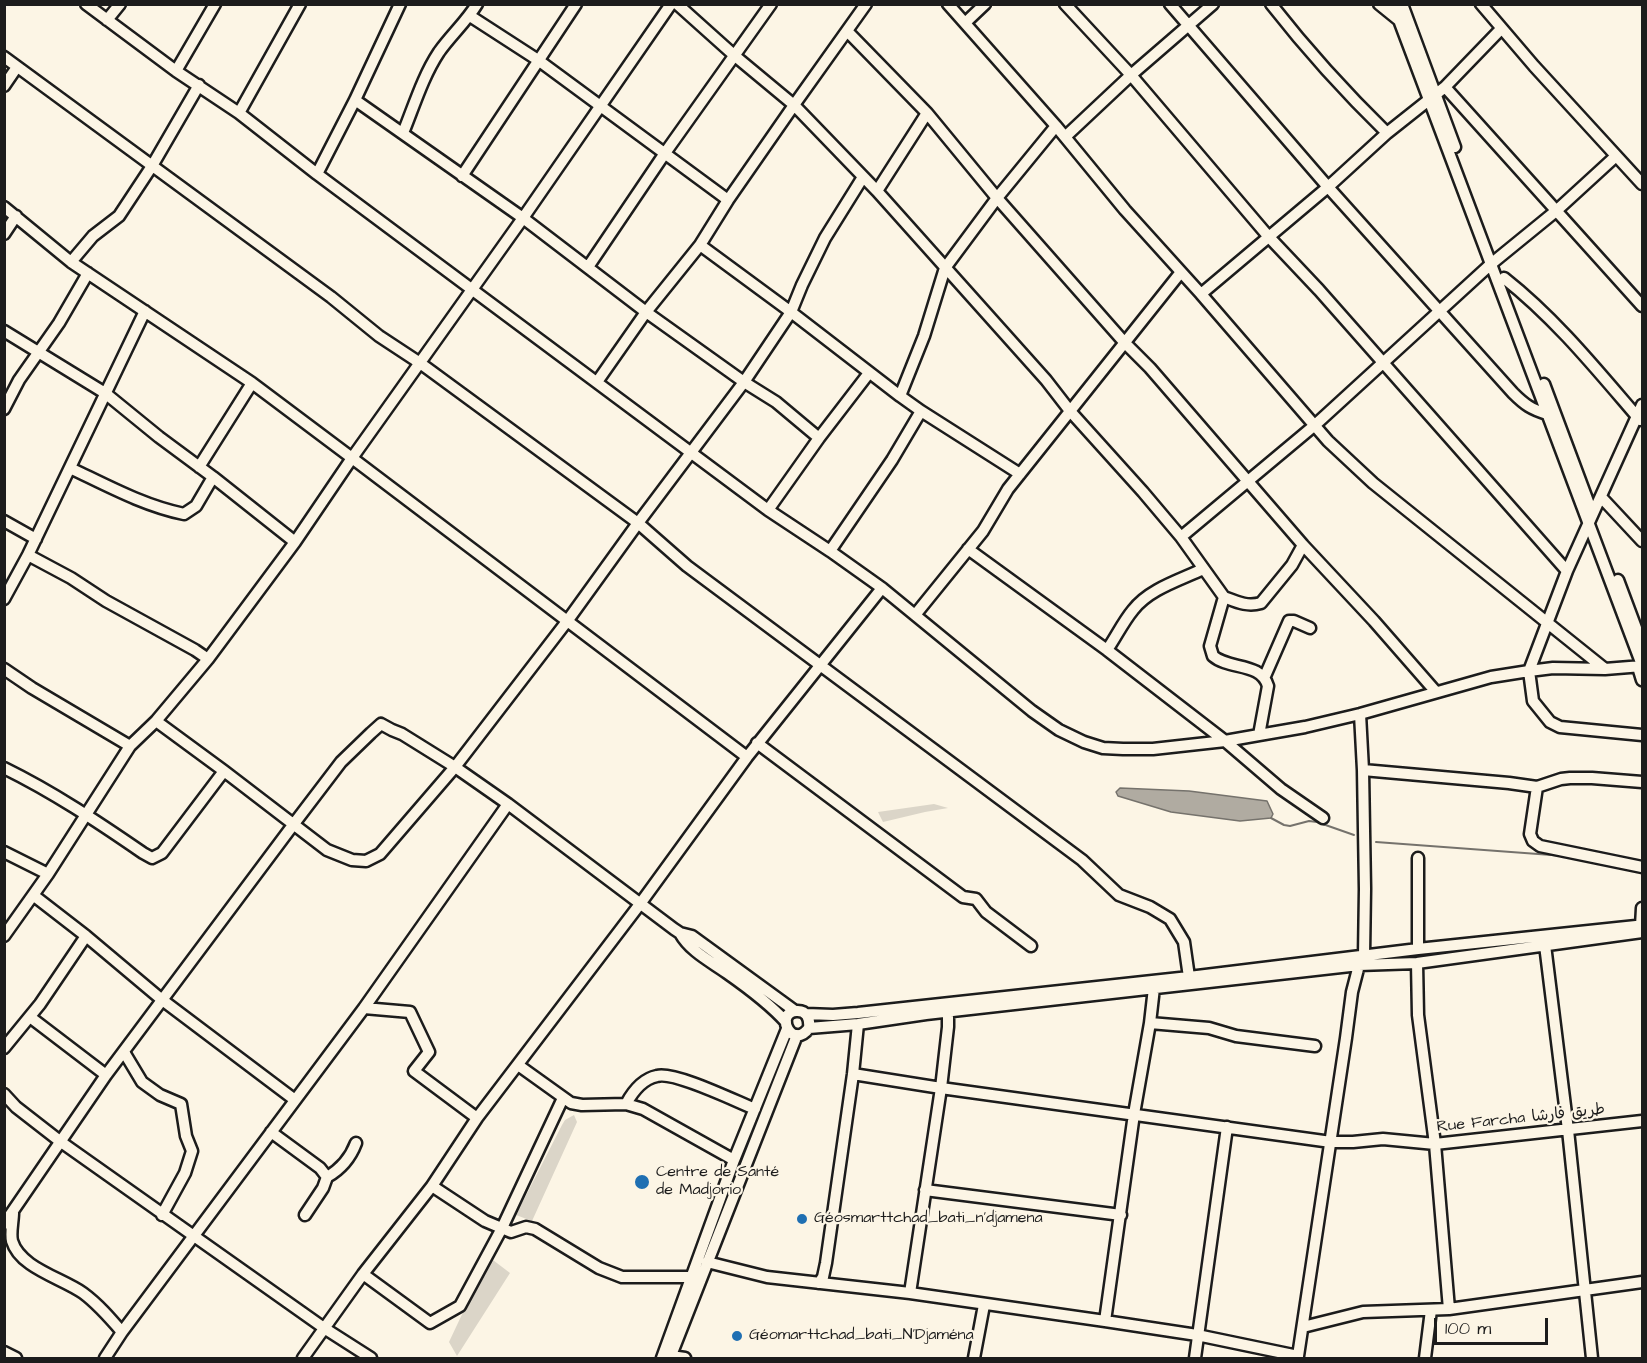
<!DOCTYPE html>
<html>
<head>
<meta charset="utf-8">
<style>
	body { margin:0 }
	#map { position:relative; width:1647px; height:1363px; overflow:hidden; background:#fcf5e5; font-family:"Architects Daughter",sans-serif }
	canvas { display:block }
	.frame { position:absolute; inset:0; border:6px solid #1c1c1c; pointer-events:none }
	.scale { position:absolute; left:1434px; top:1318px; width:114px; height:27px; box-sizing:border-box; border:3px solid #1c1c1c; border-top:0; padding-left:8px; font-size:18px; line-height:21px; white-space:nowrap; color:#1c1c1c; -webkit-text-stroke:4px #fcf5e5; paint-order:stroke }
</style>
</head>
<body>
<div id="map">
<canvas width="1647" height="1363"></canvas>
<div class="frame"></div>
<div class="scale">100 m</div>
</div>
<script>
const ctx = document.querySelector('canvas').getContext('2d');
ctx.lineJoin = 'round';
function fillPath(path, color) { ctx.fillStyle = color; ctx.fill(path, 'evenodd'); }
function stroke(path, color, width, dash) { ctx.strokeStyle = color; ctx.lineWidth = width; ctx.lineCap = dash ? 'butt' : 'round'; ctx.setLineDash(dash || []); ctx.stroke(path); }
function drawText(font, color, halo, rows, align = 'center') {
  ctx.font = font + ' "Architects Daughter","Playpen Sans Arabic",sans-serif'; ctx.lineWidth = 4.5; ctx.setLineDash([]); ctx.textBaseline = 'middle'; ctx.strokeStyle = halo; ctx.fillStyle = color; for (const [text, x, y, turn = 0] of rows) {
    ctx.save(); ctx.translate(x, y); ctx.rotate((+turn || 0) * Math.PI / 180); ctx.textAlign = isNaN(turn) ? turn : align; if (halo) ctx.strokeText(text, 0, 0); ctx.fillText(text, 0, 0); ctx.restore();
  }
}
fillPath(new Path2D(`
	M934,804L948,808L925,812L883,822L878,812Z
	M574,1115L577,1122L532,1221L516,1215L562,1125L565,1120Z
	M489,1257L510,1273L457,1356L449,1342Z`), '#dbd5c8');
const water = new Path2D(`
	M1120,788L1189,791L1267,801L1273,814L1271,818L1240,821L1171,812L1118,796L1116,792Z`);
fillPath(water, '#b0aba1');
stroke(water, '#75726c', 1.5);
stroke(new Path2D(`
	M1271,818L1284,825L1290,826L1309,821L1317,822L1354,835
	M1376,842L1565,856`), '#75726c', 2);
const minor = new Path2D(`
	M86,4L176,71L239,113L317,174L768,510L830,551L882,588L1032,711L1059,730L1084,742L1103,748L1123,749H1153L1225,741L1259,735L1305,727L1360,714L1491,677L1529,671L1553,668L1605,669L1642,666
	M677,4L735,56L794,105L877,191L1046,380L1070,411L1143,492L1181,537L1224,597L1210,646L1213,656C1229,670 1261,662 1268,686L1259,735
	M948,4L1056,126L1125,210L1201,294L1328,441L1373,483L1605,669
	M1065,4L1131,75L1268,236L1319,290L1567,571
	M1170,4L1328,187L1513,393C1525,405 1531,409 1547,414
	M1271,4C1307,50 1346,93 1387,133
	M1379,4L1400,21
	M1393,4L1642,665
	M1402,4L1455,147
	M1481,4L1534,66L1642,184
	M470,16L538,60L728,200
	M107,20L120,4
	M965,23L985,4
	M848,32L927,113L997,198L1124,342L1150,368L1303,545L1374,621L1436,692
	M4,57L331,297L379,336L420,363L638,523L687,566L1082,860L1119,895L1150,907L1170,919L1184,942L1189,977
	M176,71L215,4
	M4,86L17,67
	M1445,87L1642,306
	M355,100L523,218L646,312L744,382L776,402L819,438L768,510
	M239,113L300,4
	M403,133C414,106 423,76 439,52C451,35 466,22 477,4
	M1065,137L1131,75L1213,4
	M317,174L355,100L400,4
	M462,176L576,4
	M877,191L927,113
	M4,207L71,262L252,383L352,458L747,757
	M4,234L16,216
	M700,245L791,312L900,396
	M71,262L93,236L119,216L152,166L199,85
	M588,267L665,153L771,4
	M1504,278C1556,319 1597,370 1640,420
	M1201,294L1328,187L1387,133L1445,87L1501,29
	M4,331L105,393L159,437L213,477L295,542
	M597,382L646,312L700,245L728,200L794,105L866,4
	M1544,384L1590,507
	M1642,405L1567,571L1529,671L1533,701L1550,722L1560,727L1642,735
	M4,409L19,380L59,323L88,273
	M819,438L869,373
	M199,467L252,383
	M70,468C106,485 144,506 184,514L196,506L213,477
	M1020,474L921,411L900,396L924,336L945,268L997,198L1056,126
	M1601,497L1642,541
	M4,521L36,539
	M1181,537L1315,425L1491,264L1556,211L1616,156
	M968,549L1107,650L1225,741L1281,789L1323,818
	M830,551L892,460L921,411
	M28,555L71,578L106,601L195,650L208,659
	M1618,580L1642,644
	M1224,597C1237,602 1247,607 1261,603L1292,565L1303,545
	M4,599L28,555L145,311
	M915,615L983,531L1008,489L1181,272
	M1107,650C1116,637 1123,622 1133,610C1149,589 1180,580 1203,569
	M1638,667L1642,680
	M4,669L32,688L130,746
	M1265,676L1289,621H1294L1310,628
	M156,721L224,771L327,850L352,860L366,861L380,854L455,767L568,620L638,523L744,382L791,312L802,285L825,238L863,177
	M757,743L963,897L976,899L986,912L1031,946
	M4,768C53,792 98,822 143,853L152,858L162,853L224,771
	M1363,770L1509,783L1537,787L1561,779L1570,778H1592L1642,782
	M1537,787L1530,834L1533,841L1540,846L1642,867
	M4,852L48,874
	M33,895L86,936L161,999L295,1100
	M1641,926L1642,908
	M680,933C690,951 710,961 727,973C747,987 769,1003 786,1022
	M4,936L48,874L130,746L156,721L208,659L295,542L352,458L523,218L671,4
	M1545,945L1568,1130L1592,1358
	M1418,949V858
	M1417,963L1418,1015L1435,1144L1449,1309
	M364,1008L410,1012L429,1052L414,1071L477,1118
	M806,1014L833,1015L858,1013L1189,977L1418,949L1636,926
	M30,1017L106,1075
	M1150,1023L1209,1028L1236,1036L1315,1046
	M809,1028C810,1019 807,1010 796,1011C774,1013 792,1051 809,1028L858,1024L926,1014L1359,965L1417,963L1642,932
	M4,1048L40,1004L86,936
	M124,1052L142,1082L160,1095L181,1104L186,1136L192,1151L185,1173L162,1215
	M518,1065L571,1103L582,1105L626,1104L643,1109L734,1160
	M853,1074L941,1088L1331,1142H1353L1383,1139L1435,1144L1642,1121
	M4,1094L16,1107L61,1142L324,1328L371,1358
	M626,1104C633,1091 642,1079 657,1076C674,1071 735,1101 755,1109
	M271,1132L320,1168L327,1177L323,1188L305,1215
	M327,1177C341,1169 350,1159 356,1143
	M432,1186L485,1221L511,1232L526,1227L535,1229L599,1268L622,1277H692
	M925,1190L1121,1215
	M13,1213C13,1221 10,1233 12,1241C20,1268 62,1278 83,1293C98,1304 110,1318 122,1332
	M4,1224L106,1075L293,825L341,762L371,733L381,724L392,730L402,734L455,767L508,804L674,929L680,933L692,936L795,1011
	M707,1262L767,1277L910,1293L1105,1321L1197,1335L1298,1356L1346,1038L1352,992L1359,965L1364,955L1365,889L1363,770L1360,714
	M363,1274L430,1323L460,1306L502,1228L563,1098
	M819,1283L823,1277L826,1263L853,1074L858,1024
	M910,1293L941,1088L948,1027V1005
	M1105,1321L1134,1114L1150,1023L1154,988
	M1303,1327L1363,1312L1449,1309L1642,1282
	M4,1352L16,1358
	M671,1356L685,1358
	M105,1358L122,1332L364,1008L508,804
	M303,1358L363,1274L432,1186L477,1118L640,904L747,757L882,588
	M662,1358L734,1160L787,1029
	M670,1358L797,1035
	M974,1358L984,1305
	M1195,1358L1227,1127
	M1425,1358L1431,1310`);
stroke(minor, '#1c1c1c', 15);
stroke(minor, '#fcf5e5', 10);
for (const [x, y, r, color] of [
	[642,1182,8,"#1f6fb2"],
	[802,1219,6,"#1f6fb2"],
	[737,1336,6,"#1f6fb2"]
]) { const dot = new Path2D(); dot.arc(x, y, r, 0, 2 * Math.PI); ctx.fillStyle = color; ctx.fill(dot); stroke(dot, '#fcf5e5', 2); }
drawText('16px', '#1c1c1c', '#fcf5e5', [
	["Rue Farcha طريق فارشا",1521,1119,-6]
]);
drawText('16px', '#1c1c1c', '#fcf5e5', [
	["Centre de Santé",656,1173],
	["de Madjorio",656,1191],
	["Géosmarttchad_bati_n'djamena",814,1219],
	["Géomarttchad_bati_N'Djaména",749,1336]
], 'left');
</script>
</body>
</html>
